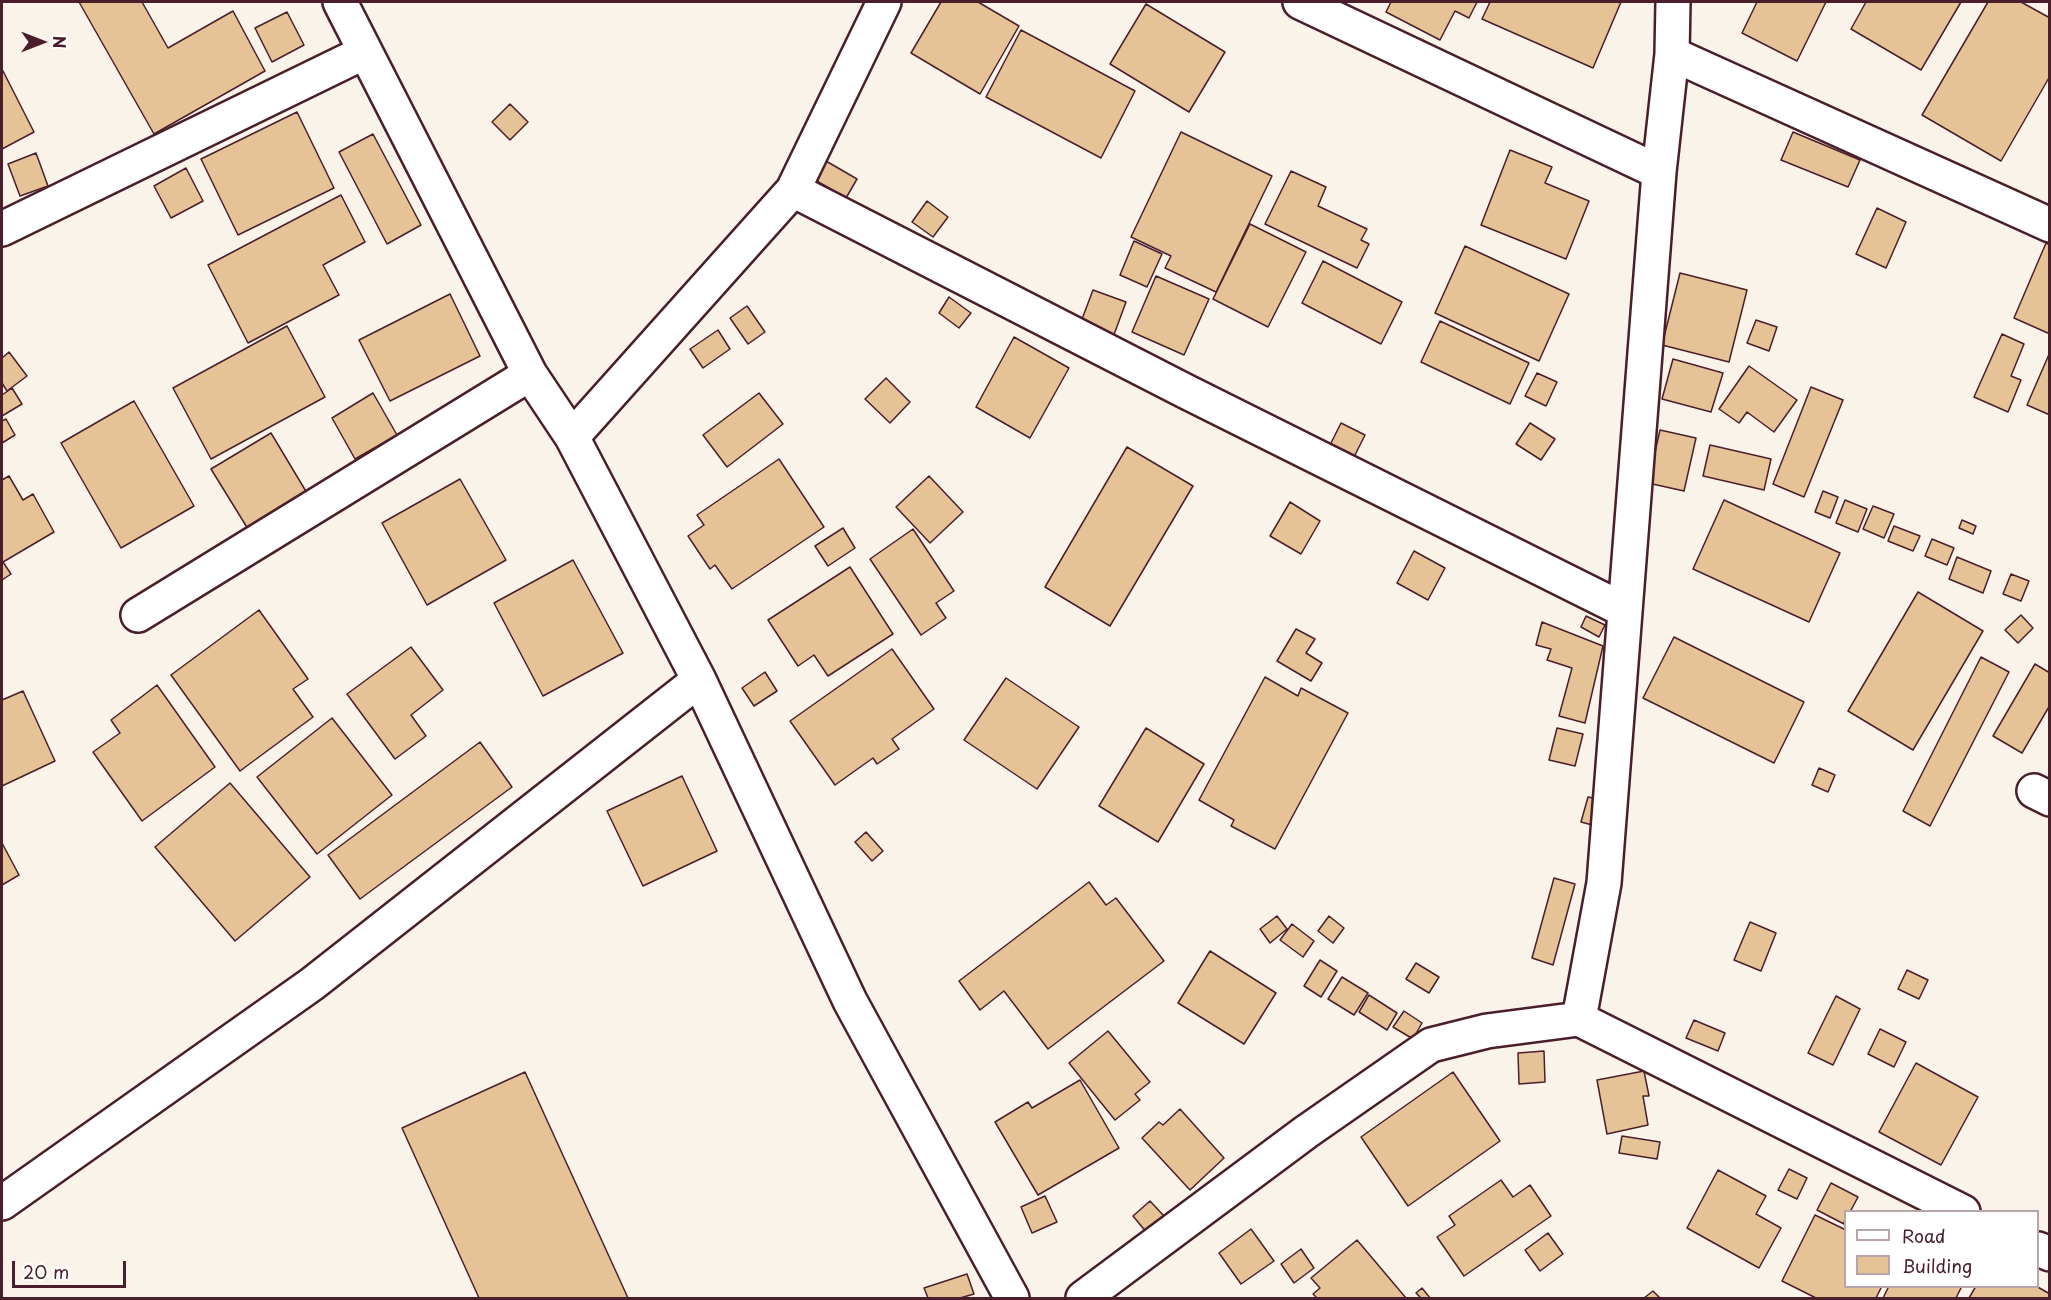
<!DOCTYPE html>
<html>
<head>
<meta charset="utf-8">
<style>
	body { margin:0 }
	#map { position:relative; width:2051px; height:1300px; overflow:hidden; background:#faf3ea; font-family:"Playpen Sans",sans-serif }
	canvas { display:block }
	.frame { position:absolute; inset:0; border:3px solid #4a1f2b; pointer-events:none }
	.legend { position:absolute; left:1844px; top:1210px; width:195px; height:78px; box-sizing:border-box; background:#fff; border:2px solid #b7a5aa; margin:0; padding:8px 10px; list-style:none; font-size:18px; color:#4a1f2b }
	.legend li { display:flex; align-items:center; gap:12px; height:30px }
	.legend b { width:30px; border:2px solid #b7a5aa }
	.north { position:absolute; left:12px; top:12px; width:60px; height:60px; -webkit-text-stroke:4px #fff; paint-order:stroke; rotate:90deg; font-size:16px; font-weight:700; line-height:24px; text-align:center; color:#4a1f2b }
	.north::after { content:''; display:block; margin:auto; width:21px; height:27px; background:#4a1f2b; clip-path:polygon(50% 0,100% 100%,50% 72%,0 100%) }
	.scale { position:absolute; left:12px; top:1261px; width:114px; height:27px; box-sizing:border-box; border:3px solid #4a1f2b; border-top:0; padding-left:8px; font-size:18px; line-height:21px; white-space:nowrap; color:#4a1f2b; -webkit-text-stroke:4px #fff; paint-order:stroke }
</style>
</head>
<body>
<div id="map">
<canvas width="2051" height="1300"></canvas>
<div class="frame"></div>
<ul class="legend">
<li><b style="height:8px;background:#fff"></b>Road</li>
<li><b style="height:16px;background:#e5c397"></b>Building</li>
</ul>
<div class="north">N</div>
<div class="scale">20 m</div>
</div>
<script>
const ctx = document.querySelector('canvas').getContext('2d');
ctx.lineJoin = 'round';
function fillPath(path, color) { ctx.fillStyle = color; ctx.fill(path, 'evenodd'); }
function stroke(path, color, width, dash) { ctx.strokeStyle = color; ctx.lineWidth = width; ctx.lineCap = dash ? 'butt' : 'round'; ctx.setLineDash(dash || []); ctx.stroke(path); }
const building = new Path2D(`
	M79,2H142L168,48L233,11L265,71L154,134Z
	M941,2H978L1019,26L980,94L911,53Z
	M1391,2H1477L1469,18L1455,11L1440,40L1386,12Z
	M1490,2H1621L1593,68L1482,19Z
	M1757,2H1826L1797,61L1742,33Z
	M1866,2H1961L1921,70L1851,29Z
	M1988,2H2021L2050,18V76L2001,161L1922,115Z
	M1146,4L1225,52L1189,112L1110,64Z
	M287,12L304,45L272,62L255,28Z
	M1021,30L1135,91L1101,158L986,97Z
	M2,69L34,132L2,149Z
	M510,104L528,122L510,140L492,122Z
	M297,112L334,188L238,235L201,159Z
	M1181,132L1272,176L1216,292L1165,268L1171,256L1131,237Z
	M1793,132L1860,160L1848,187L1781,160Z
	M373,134L421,225L387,244L339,152Z
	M1510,150L1552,167L1545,183L1589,201L1566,259L1481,225Z
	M36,153L48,186L20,196L8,164Z
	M826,161L857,179L846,198L815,180Z
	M186,168L203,201L171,218L154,186Z
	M1291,171L1326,187L1318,206L1367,229L1361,240L1369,244L1357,268L1265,224Z
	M341,195L365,242L323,265L339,295L248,343L208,265Z
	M927,201L948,217L933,237L912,222Z
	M1877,208L1906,222L1886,268L1856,254Z
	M1250,224L1306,252L1268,327L1213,299Z
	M1134,241L1162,254L1147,287L1120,275Z
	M2046,243L2050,245V334L2014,318Z
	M1465,246L1569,294L1539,361L1435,313Z
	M1323,261L1402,302L1381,344L1302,303Z
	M1680,273L1747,290L1729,362L1662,345Z
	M1156,276L1209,299L1184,355L1132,332Z
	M1093,290L1126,302L1112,340L1079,327Z
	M450,294L480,356L390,401L359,340Z
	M949,297L971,313L959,328L939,313Z
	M747,306L765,332L748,344L730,318Z
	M1756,320L1777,327L1769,351L1747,343Z
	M1440,321L1529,363L1510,404L1421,362Z
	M287,326L325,397L211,459L173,388Z
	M718,330L730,349L703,368L690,349Z
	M2002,334L2024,344L2011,376L2021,380L2008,412L1974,397Z
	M1014,337L1069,368L1030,438L976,407Z
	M9,352L27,376L7,391L2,383V358Z
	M2050,352V415L2027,405Z
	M1673,359L1723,373L1711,412L1662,399Z
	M1749,366L1797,400L1774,432L1747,412L1739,423L1719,409Z
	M1537,373L1557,382L1546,406L1525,396Z
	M886,378L910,402L890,423L865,399Z
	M1811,387L1843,400L1804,497L1773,484Z
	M12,388L22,404L2,416V395Z
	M373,393L397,435L355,459L332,418Z
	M759,393L783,424L727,467L703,435Z
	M134,401L194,506L121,548L61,443Z
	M6,419L15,435L2,443V421Z
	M1341,423L1365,435L1354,457L1330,445Z
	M1530,423L1555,439L1541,460L1516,444Z
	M1660,430L1696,438L1684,491L1648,483Z
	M271,433L307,493L248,529L211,469Z
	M1710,445L1771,459L1764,490L1703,476Z
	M1127,447L1193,486L1110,626L1045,587Z
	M779,459L824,527L732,589L715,565L710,569L688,536L704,525L697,515Z
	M9,476L23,500L33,494L54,532L3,562L11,574L2,580V480Z
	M929,476L963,512L930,543L896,507Z
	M460,479L506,560L427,605L382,523Z
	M1823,491L1838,497L1830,518L1815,512Z
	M1724,500L1840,553L1809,622L1693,569Z
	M1845,500L1867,509L1858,532L1836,523Z
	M1290,502L1320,521L1301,554L1270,536Z
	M1873,506L1894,514L1884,538L1863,529Z
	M1962,520L1976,526L1973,534L1959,528Z
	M1894,526L1920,536L1913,551L1888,541Z
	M843,528L855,548L828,566L815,546Z
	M913,529L954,591L936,603L946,618L921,635L870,559Z
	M1932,539L1954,548L1947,565L1925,556Z
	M1414,551L1445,568L1428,600L1397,583Z
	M1957,557L1991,571L1983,593L1949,579Z
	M573,560L623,653L543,696L494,603Z
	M850,567L893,634L828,676L814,655L798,666L768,620Z
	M2011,574L2029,581L2021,601L2003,594Z
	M1918,592L1983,631L1913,750L1848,711Z
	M259,610L308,679L293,689L313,717L240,771L171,675Z
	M2021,615L2033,628L2018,643L2005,630Z
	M1586,616L1605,625L1599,637L1581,627Z
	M1542,622L1603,646L1585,723L1559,716L1572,668L1547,660L1551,649L1536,645Z
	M1296,629L1315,639L1306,653L1322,663L1311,681L1277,661Z
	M1674,637L1804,702L1774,763L1643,698Z
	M411,647L443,690L411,715L426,736L395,759L347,694Z
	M892,649L934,709L892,739L899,749L877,764L873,758L835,785L790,721Z
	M1981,657L2009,672L1930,826L1903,811Z
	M2035,664L2050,673V705L2022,753L1993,736Z
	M765,672L777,691L754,706L742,688Z
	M1265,677L1298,696L1301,688L1348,713L1275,849L1231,826L1234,820L1199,800Z
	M1006,678L1079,727L1037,789L964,740Z
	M157,685L215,767L142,821L93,752L120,733L111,720Z
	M23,691L55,761L2,786V700Z
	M332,718L392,795L317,854L257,777Z
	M1146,728L1204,764L1158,842L1099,806Z
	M1557,728L1583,734L1575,766L1549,760Z
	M480,742L512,787L360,899L328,855Z
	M1819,768L1835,775L1828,792L1812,785Z
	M682,776L717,851L643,886L607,811Z
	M230,783L310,877L235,941L155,847Z
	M1588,797L1602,800L1596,826L1581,822Z
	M866,832L883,851L872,861L855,842Z
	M2,843L19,875L2,885Z
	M1554,878L1575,884L1553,965L1532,958Z
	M1089,882L1106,905L1116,898L1164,961L1048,1049L1004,991L980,1010L959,981Z
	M1277,916L1287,929L1270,943L1260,929Z
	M1329,916L1344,928L1333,943L1318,931Z
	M1750,922L1776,933L1761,971L1734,960Z
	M1292,924L1314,941L1303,957L1280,940Z
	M1210,951L1276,993L1244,1044L1178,1003Z
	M1320,960L1337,971L1321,997L1304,986Z
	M1416,963L1439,977L1429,993L1406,979Z
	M1907,970L1928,980L1919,999L1898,989Z
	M1342,977L1368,993L1354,1015L1328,999Z
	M1369,995L1397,1013L1387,1030L1359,1012Z
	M1836,996L1860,1009L1833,1065L1808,1053Z
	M1404,1011L1422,1023L1413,1039L1393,1027Z
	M1694,1020L1725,1033L1718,1051L1686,1038Z
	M1880,1029L1906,1042L1894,1067L1868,1054Z
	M1108,1031L1150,1082L1135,1094L1140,1100L1115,1120L1069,1063Z
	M1544,1051L1545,1082L1519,1084L1518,1053Z
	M1916,1063L1978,1097L1941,1165L1879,1132Z
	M1644,1071L1649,1096H1643L1648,1125L1607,1134L1597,1080Z
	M525,1072L628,1298H479L402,1128Z
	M1453,1072L1500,1141L1408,1206L1361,1137Z
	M1080,1080L1119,1148L1038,1195L995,1122L1028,1102L1032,1108Z
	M1180,1109L1224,1158L1190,1190L1142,1138L1159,1122L1163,1125Z
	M1622,1136L1660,1142L1657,1159L1619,1153Z
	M1789,1169L1807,1178L1797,1199L1778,1190Z
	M1718,1170L1766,1196L1756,1214L1781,1228L1759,1268L1687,1228Z
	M1501,1180L1513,1197L1530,1185L1551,1216L1464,1276L1437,1237L1455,1225L1449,1216Z
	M1831,1183L1858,1197L1850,1212H1846L1844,1224L1817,1210Z
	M1045,1196L1057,1222L1032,1233L1021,1207Z
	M1150,1201L1164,1216L1147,1233L1133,1216Z
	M1815,1215L1846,1230V1286H1882L1876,1298H1816L1782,1281Z
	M1251,1229L1274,1261L1241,1284L1219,1253Z
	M1548,1233L1563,1254L1540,1271L1525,1250Z
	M1357,1240L1406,1298H1317L1313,1294L1320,1288L1311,1278Z
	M1301,1249L1314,1268L1294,1283L1281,1264Z
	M967,1274L974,1294L960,1298H928L924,1288Z
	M1889,1286H1962L1956,1298H1883Z
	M1976,1286H2036L2050,1294V1298H1969Z
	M1422,1288L1430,1298H1421L1416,1293Z
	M1653,1291L1660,1298H1644Z`);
fillPath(building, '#e5c397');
stroke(building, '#4a1f2b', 1.5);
const minor = new Path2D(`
	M340,2L530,374L572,437L699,680L850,1001L1012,1298
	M1300,2L1659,172
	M1672,54L2050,225
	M793,190L1187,392L1624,610
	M2,229L365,52
	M572,437L793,190L884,2
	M138,615L530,374
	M2034,791L2050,799
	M1579,1019L1604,883L1659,172L1672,54L1673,2
	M2,1203L312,984L699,680
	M2038,1249L2050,1254
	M1083,1298L1306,1132L1431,1045L1487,1031L1579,1019L1963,1212`);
stroke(minor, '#4a1f2b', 38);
stroke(minor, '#fff', 33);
</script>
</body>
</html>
